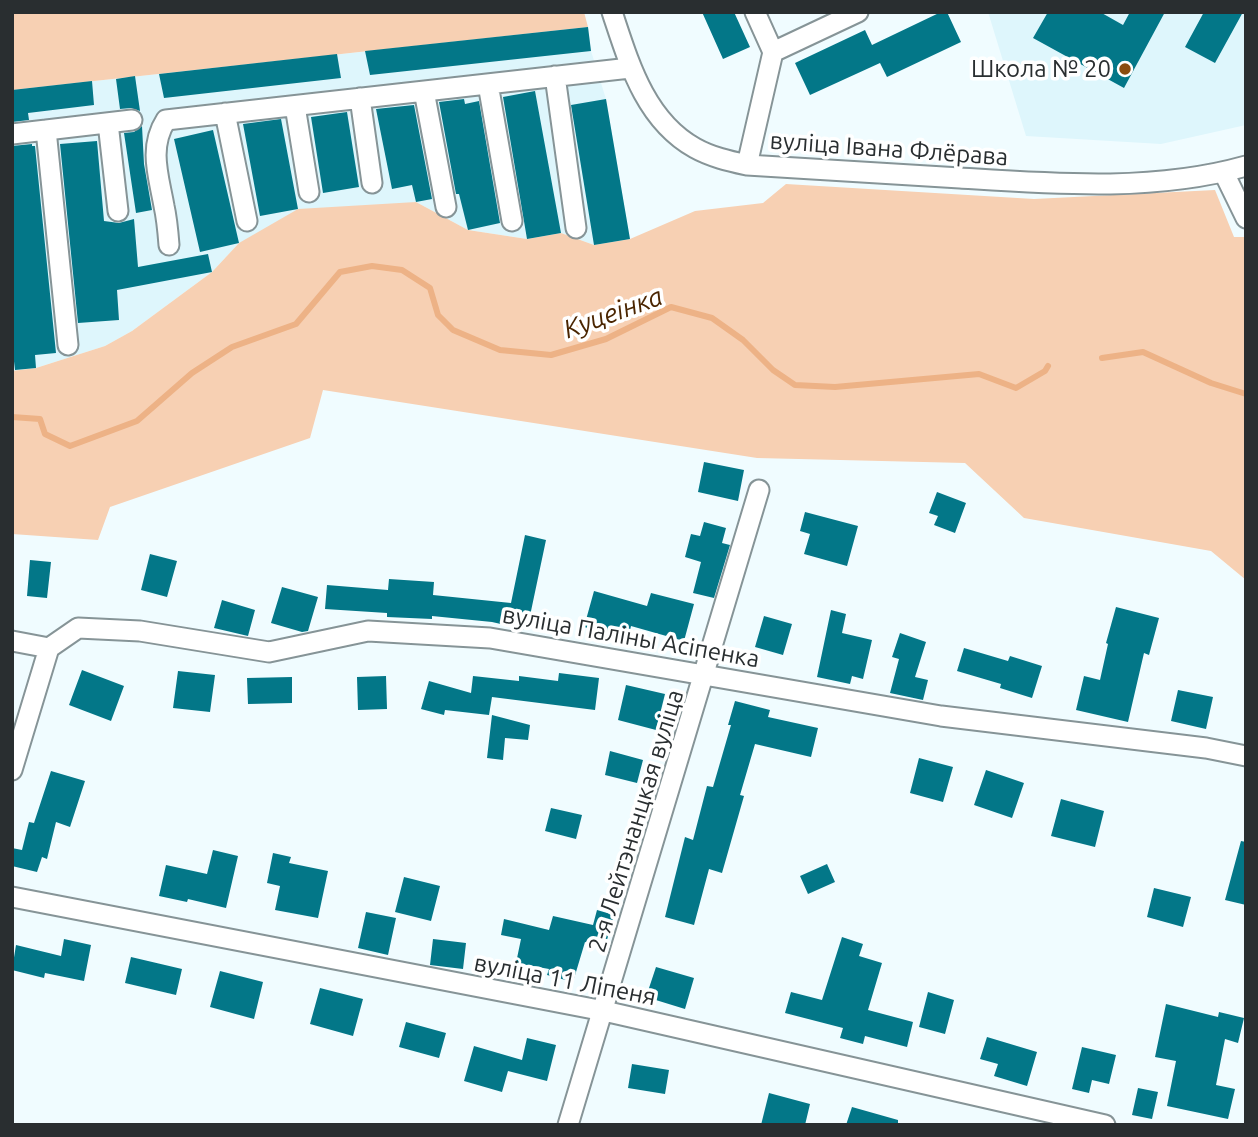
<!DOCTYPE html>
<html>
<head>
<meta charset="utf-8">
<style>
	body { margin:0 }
	#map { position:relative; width:1258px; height:1137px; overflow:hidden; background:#f0fcff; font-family:Ubuntu,sans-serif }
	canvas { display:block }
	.frame { position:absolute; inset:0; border:14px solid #292e30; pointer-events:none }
</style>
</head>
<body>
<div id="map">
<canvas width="1258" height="1137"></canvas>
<div class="frame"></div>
</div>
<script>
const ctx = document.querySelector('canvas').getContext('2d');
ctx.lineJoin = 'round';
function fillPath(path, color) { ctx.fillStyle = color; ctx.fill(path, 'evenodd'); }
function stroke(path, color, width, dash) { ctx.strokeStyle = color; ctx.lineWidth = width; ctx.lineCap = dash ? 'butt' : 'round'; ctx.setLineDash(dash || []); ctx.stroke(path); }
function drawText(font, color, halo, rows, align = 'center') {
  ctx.font = font + ' Ubuntu,sans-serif'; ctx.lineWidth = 7; ctx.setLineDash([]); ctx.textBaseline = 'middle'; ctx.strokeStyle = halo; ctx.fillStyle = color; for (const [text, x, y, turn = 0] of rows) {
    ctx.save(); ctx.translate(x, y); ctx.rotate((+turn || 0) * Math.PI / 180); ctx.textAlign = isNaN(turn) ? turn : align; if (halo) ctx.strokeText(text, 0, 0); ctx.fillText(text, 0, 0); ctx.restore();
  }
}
fillPath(new Path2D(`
	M988,12H1246V125L1161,144L1026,136Z
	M588,27L591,51L606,99L630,239L594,245L561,233L527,239L468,230L416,202L239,243L212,272L132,331L105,346L36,368L12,372V90Z`), '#def6fc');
fillPath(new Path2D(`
	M12,12H584L588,27L12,90Z
	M786,184L1034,199L1215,190L1234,237H1246V580L1211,551L1024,518L965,463L757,458L323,390L310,438L110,507L98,540L12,534V371L36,368L105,346L132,331L212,272L239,243L298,209L416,202L468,230L527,239L561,233L594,245L630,239L695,211L763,203Z`), '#f7d0b3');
stroke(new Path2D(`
	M1102,358L1143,352L1211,383L1246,394
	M12,417L40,419L45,434L70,446L137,421L192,373L232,347L296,324L340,272L372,266L402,270L430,288L438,315L453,330L500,350L551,355L606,339L671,307L712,318L743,340L773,370L795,385L835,387L979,374L1016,388L1045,371L1048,366`), '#edb286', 6);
fillPath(new Path2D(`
	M702,12H734L750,47L723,59Z
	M941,12H947L961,42L887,77L880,63L810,95L795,63L865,30L872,45Z
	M1048,12H1100L1123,25L1130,12H1165L1124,88L1033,38Z
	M1204,12H1243L1215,63L1185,47Z
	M588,27L591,51L370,75L365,51Z
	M337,54L341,78L164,98L159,74Z
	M135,76L140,111L131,108L120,109L116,79Z
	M92,81L94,105L28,113L29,120L12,122V90Z
	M535,91L561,233L527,239L503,97Z
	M464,99L465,104L479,101L500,223L468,230L459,194H456L439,102Z
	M606,99L630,239L594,245L571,105Z
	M414,105L432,199L416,202L412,185L392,189L376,109Z
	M347,112L359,187L323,193L311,117Z
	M281,119L298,209L260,216L243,124Z
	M142,126L144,164L152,210L136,213L124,133L134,132Z
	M213,130L239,243L200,252L174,139Z
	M97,141L104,221L119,223L134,219L138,267L208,254L212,272L117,290L119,320L78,323L60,144Z
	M32,144V146H35L56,353L35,355L36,368L15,370L12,344V146Z
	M704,462L744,470L738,501L698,492Z
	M937,492L966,503L955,533L934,525L938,516L929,513Z
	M805,512L858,526L847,566L804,554L810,534L800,531Z
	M704,522L726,528L722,543L730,545L714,598L693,593L701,562L685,557L691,534L700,536Z
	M525,535L546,540L527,630L492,622L432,616V619L387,617V613L325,609L327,585L388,590L389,579L434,582L433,595L511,603Z
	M150,554L177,561L167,597L141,590Z
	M30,560L51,562L47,598L27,596Z
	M282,587L318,597L308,631L302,632L271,623Z
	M594,591L647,606L651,593L694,604L684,641L631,626L628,639L584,627Z
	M222,600L255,610L248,636L214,628Z
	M1116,607L1159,618L1149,655L1144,653L1128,722L1076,710L1084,676L1100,680L1108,644L1106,643Z
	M831,610L846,614L842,633L872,640L863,679L852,676L850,684L817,677Z
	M764,616L792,624L783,655L755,647Z
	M900,633L926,642L915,677L928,680L923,700L890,693L899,659L892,657Z
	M964,648L1008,661L1010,656L1042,666L1032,698L1000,688L1001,684L957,671Z
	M82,670L124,686L111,721L69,705Z
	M178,671L215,675L210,712L173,708Z
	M559,673L599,678L595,710L492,697L489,715L445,710L444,715L421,709L429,681L471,693L473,676L519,681V676L558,681Z
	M386,676L387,709L358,710L357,677Z
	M292,677V703L248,704L247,678Z
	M626,685L665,694L656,730L618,720Z
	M1178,690L1213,697L1206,729L1171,721Z
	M735,701L770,710L768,717L818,728L811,757L755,744L740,795L744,796L722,873L709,869L694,925L665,917L685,837L693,840L707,786L713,787L731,725H728Z
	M492,715L530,725L528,740L505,738L503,760L487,758Z
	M610,751L643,760L637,783L605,775Z
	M919,758L953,767L943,802L910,793Z
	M986,770L1024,783L1012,818L974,805Z
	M51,771L85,781L70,827L56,822L47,859L42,857L37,872L12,866V848L22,850L29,822L34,823Z
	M1061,799L1104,811L1095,847L1051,836Z
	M551,808L582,815L576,839L545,831Z
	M1241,841L1246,842V905L1225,900Z
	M213,850L238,856L226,908L188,899L187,902L159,896L166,865L207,874Z
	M273,853L291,857L289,863L328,871L318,918L275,910L280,886L267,883Z
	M827,864L835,882L808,894L800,876Z
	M404,877L440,886L431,921L395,912Z
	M1154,888L1191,897L1183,927L1147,917Z
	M597,910L614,915L605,947L585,942L573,982L547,975L549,969L516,963L521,939L501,935L504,919L549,930L553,916L593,925Z
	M366,912L396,918L388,955L358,948Z
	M842,937L863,944L859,956L882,963L868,1010L913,1022L907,1047L865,1036L863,1044L840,1038L843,1028L785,1013L791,992L822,1000Z
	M64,939L91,945L84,981L45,973L44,978L12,970L16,945L61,956Z
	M433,939L466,943L463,969L430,965Z
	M131,957L182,969L176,995L125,983Z
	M656,967L694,978L685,1009L646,997Z
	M220,971L263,982L254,1019L210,1007Z
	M320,988L363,999L353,1036L310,1024Z
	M928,992L954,1000L945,1034L919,1027Z
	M1166,1004L1218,1017L1219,1012L1244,1018L1238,1043L1225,1039L1216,1085L1235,1089L1228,1119L1167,1106L1176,1061L1155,1057Z
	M406,1022L446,1033L439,1058L399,1047Z
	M987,1037L1037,1052L1027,1086L994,1076L998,1064L980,1059Z
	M527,1038L556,1045L547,1081L508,1071L502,1092L464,1081L474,1046L522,1060Z
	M1082,1047L1116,1055L1109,1084L1092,1080L1089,1093L1072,1089Z
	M632,1064L669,1070L665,1094L628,1088Z
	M1138,1088L1158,1092L1152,1119L1132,1115Z
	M769,1093L810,1104L805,1125H761Z
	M852,1107L898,1120V1125H846Z`), '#037788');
const minor = new Path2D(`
	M612,12C629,63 645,120 695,148C711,157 729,161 747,165C818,169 889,174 960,178C1054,184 1154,192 1246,166
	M773,52L858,12
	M555,76L576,228
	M488,84L512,221
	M424,91L446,207
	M360,98L372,183
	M295,106L309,192
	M225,113L247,221
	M108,123L118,211
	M46,130L68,345
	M12,134L132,120
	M747,165L773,52L755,12
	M1224,173L1246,218
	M169,245C168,232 167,219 164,206C159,177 148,148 166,120L630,68
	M12,641L49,648L78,628L140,631L269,652L368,631L490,638L941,716L1206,748L1246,756
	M12,770L49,648
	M12,897L604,1011L1105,1125
	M568,1125L759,490`);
stroke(minor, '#869497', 23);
stroke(minor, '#fff', 19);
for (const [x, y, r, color] of [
	[1125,69,7,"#8a4c0f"]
]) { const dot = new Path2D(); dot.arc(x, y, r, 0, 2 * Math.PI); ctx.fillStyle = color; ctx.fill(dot); stroke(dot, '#fff', 2.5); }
drawText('24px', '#292e30', '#fff', [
	["Школа № 20",1111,69]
], 'right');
drawText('24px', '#292e30', '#fff', [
	["вуліца Івана Флёрава",889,149,4],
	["вуліца Паліны Асіпенка",631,637,10],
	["2-я Лейтэнанцкая вуліца",636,821,-73],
	["вуліца 11 Ліпеня",565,980,11]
]);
drawText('italic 26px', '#4a2501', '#fff', [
	["Куцеінка",613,313,-20]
]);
</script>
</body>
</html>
